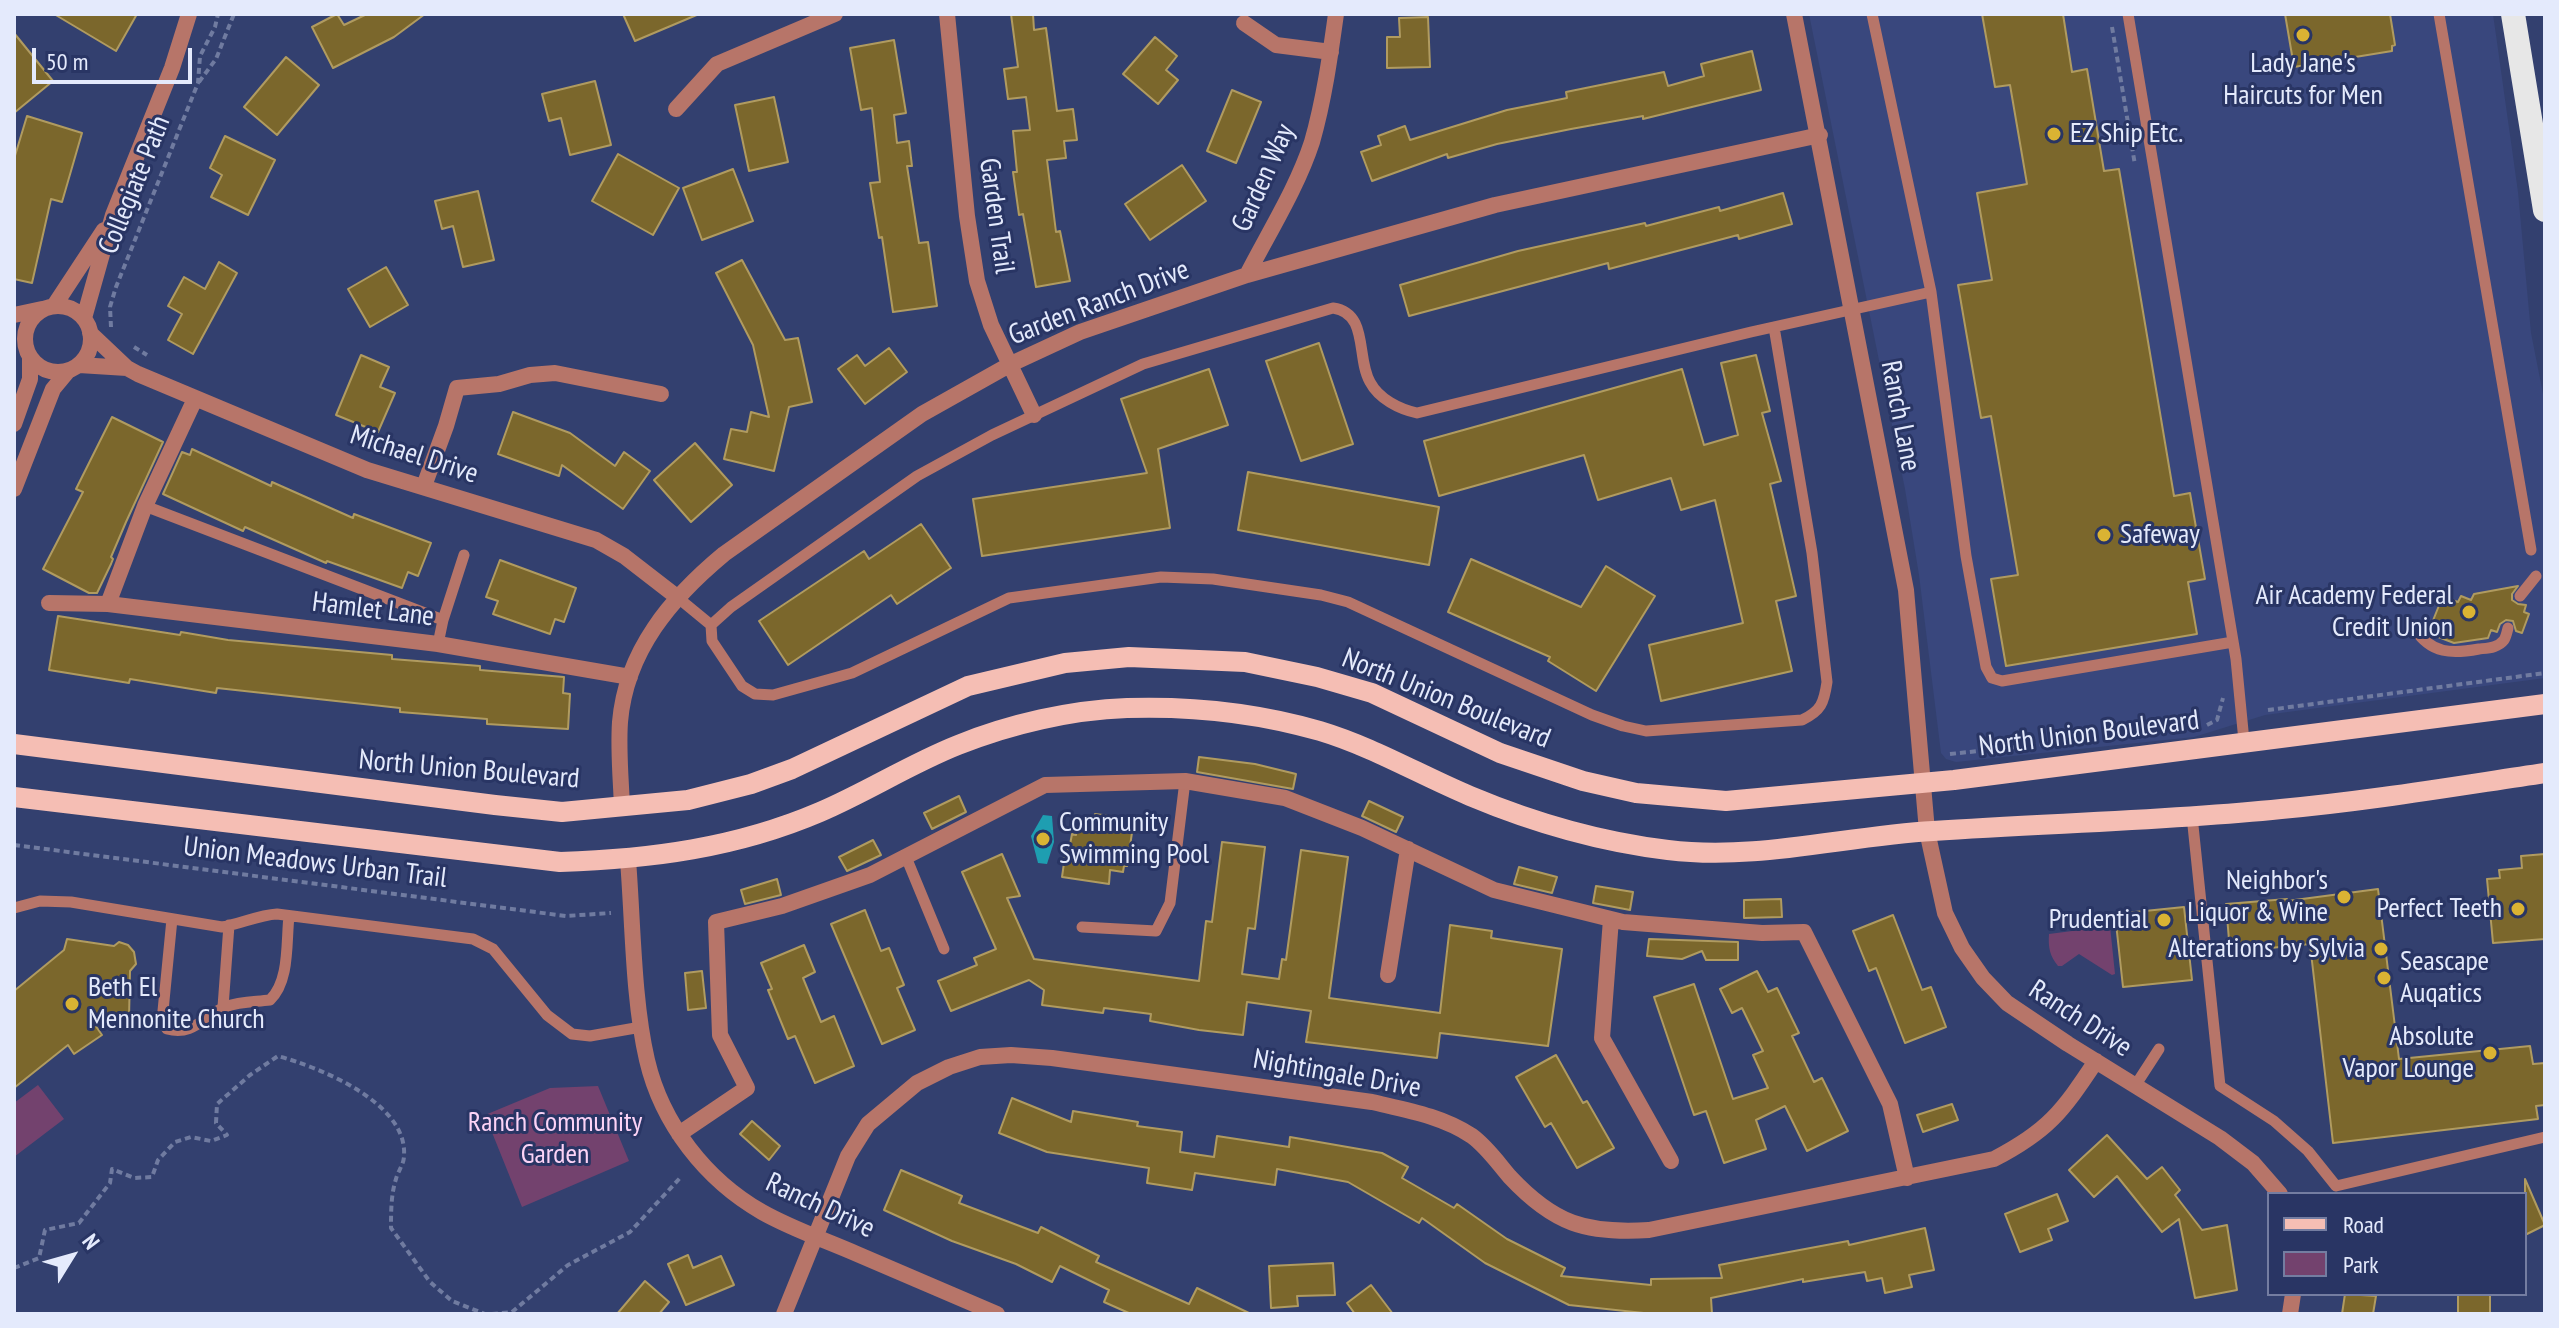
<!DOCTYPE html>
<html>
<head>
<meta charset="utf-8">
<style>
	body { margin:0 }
	#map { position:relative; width:2559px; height:1328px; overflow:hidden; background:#33406f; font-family:"PT Sans Narrow",sans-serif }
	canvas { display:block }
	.frame { position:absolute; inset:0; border:16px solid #e4eafc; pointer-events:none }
	.legend { position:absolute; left:2267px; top:1192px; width:260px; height:104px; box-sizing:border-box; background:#293564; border:2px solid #747da1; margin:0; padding:10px 14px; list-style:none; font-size:24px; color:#e4eafc }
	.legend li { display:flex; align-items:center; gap:16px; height:40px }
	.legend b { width:40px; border:2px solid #747da1 }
	.north { position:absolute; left:32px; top:1216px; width:80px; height:80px; -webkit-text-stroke:6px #293564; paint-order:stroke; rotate:53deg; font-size:22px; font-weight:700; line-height:32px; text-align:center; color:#e4eafc }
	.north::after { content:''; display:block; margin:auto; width:28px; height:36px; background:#e4eafc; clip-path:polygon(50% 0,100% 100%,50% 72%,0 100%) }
	.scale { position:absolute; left:32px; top:48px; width:160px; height:36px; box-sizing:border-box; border:4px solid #e4eafc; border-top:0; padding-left:10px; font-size:24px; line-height:28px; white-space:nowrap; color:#e4eafc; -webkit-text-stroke:6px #293564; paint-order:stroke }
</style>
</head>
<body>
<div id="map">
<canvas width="2559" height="1328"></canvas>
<div class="frame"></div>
<ul class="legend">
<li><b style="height:10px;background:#f5beb4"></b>Road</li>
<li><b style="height:22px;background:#73426e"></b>Park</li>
</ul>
<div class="north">N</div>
<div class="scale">50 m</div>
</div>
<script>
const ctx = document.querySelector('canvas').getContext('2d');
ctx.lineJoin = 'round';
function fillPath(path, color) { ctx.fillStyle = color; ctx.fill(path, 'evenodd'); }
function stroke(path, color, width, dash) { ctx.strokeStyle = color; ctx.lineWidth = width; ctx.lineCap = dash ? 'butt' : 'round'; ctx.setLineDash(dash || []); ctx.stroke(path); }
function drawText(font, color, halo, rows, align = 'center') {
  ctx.font = font + ' "PT Sans Narrow",sans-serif'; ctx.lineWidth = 6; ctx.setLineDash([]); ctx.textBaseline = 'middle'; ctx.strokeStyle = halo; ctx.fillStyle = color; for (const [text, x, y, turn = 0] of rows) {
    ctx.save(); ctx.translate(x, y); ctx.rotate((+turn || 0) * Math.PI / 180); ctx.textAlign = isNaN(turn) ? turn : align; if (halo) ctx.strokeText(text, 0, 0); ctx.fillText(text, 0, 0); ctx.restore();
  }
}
fillPath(new Path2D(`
	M1809,14H2493L2518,192L2531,333L2545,404V678L2265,715L2194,737L1956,762L1946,759L1941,753L1919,575L1905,489Z`), '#39477d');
fillPath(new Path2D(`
	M2110,926L2115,974L2112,975L2079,954L2062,966H2058C2050,956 2048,948 2049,934Z
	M38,1085L64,1119L14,1157V1103Z
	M598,1086L629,1161L522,1207L485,1115L550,1088Z`), '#73426e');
fillPath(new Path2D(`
	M1043,815L1052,816L1054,842L1047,864L1038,863L1031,836Z`), '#1e9eb1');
const building = new Path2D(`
	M54,14H137L116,51Z
	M337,14L344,25L367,14H425L394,37L333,68L312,27Z
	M623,14H699L635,41Z
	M1011,14H1033L1034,30L1046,28L1057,111L1073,109L1077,140L1064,141L1066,158L1047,160L1056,232L1060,231L1070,281L1036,287L1023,214L1019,215L1013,172H1017L1013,131L1030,130L1026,97L1008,99L1004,69L1018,67Z
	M1982,14H2063L2072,72L2087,69L2104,171L2119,169L2174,496L2190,493L2205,579L2188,582L2197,634L2006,666L1991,579L2018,575L1991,416L1981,418L1958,285L1992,280L1977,193L2027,184L2010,85L1995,87Z
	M2285,14H2390L2395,45L2392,46V51L2294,67Z
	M1428,17L1430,67L1387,68V37H1400L1399,18Z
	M14,33L53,81L14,113Z
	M1155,37L1177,56L1166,70L1178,80L1158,104L1123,74Z
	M894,40L906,113L894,115L897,143L909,141L912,166H907L919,243L928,242L937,306L893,312L882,237L879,238L870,183L880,182L872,108L861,110L850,48Z
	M1752,51L1761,90L1643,119V116L1571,129L1497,144L1448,158L1447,154L1372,181L1361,152L1381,145L1378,136L1405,126L1410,140L1507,110L1567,98L1566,92L1664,72L1668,86L1704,76L1701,64Z
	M286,57L319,85L277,135L244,107Z
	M595,81L611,145L570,155L561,118L549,121L542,94Z
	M1232,90L1261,102L1236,163L1207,151Z
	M774,97L788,162L749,171L735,105Z
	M27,116L82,133L62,202L51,199L32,283L14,279V159Z
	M225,136L275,160L248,215L211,197L222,175L210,168Z
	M618,154L679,188L653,235L592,201Z
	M1182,165L1206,201L1150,240L1125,204Z
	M733,169L753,221L702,240L683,188Z
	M478,191L494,260L463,267L453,226L442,229L435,201Z
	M1783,193L1792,224L1739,239L1738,235L1609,269L1608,263L1409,316L1400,285L1518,251L1645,223L1646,226L1719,207L1720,211Z
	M742,260L785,340L798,338L812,402L789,407L774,471L724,459L731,429L747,432L751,412L769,417L753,345L716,273Z
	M219,262L237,273L193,354L168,340L182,314L168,306L184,277L205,289Z
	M386,267L408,305L370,327L348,289Z
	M1319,343L1353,444L1301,461L1266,361Z
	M889,348L907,372L865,404L838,369L857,355L865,366Z
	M361,355L389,367L380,387L395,393L378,432L336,415Z
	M1756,355L1770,411L1762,413L1781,481L1770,484L1796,596L1776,601L1792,671L1661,701L1649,645L1743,623L1715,500L1681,510L1671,478L1598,500L1584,455L1439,496L1424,441L1682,369L1704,445L1738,435L1721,363Z
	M1209,369L1228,425L1158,449L1170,528L982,556L973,499L1147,473L1121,399Z
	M513,412L570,433L615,466L624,452L650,471L623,509L562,465L559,476L498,454Z
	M112,417L163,442L126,522L111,557L113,559L111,564L97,593H89L43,569L83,492L76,489Z
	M695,443L732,485L691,522L654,480Z
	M192,449L271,486L272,482L353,518L354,514L431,543L418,576L408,572L402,588L327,561L326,563L245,527L243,531L163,494L182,452L190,455Z
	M1248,472L1439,507L1429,565L1238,530Z
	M921,524L951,568L897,604L891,595L788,665L759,621L864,551L869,559Z
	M1471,559L1581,607L1606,566L1655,596L1596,691L1548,661L1550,657L1448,612Z
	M500,560L576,588L564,622L555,619L550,634L493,614L498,601L486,597Z
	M2518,586L2512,594V600L2518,604L2526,605L2524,612L2529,614L2522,633L2516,631L2513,621L2506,620L2500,624L2497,632L2491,630L2488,638L2454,643L2433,635L2437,626L2432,623L2440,603L2445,605L2447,598L2458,602L2461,596L2471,600L2474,594Z
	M58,616L180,635L181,632L228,640L392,655V659L480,666V670L564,677L563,693L570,694L568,729L487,724V719L400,712V708L217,688L216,693L130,679L129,683L49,670Z
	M1199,757L1255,764L1296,774L1293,789L1197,772Z
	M959,796L966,812L932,829L924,813Z
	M1369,801L1403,817L1396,832L1362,816Z
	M1095,814L1119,817V824L1133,826L1127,866H1124L1123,872L1110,870L1109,884L1062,877L1066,849L1069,850L1072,834L1076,835L1078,817L1095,820Z
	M873,840L881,855L847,871L839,857Z
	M1222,842L1265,847L1255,929L1248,928L1242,974L1279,979L1282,959L1286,960L1301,850L1348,857L1329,998L1440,1013L1450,925L1492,931L1491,938L1562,949L1548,1046L1440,1033L1437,1058L1306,1042L1311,1011L1247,1002L1243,1035L1199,1030L1150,1021L1151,1014L1104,1008L1103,1013L1042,1005L1044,990L1029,980L951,1011L938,981L977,965L974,958L996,949L962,872L1002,854L1020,896L1007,898L1034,959L1199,981L1206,921L1212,922Z
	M2545,854V939L2493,943L2487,879L2500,878L2499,870L2522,868L2521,856Z
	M1519,867L1557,877L1552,893L1514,884Z
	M777,879L781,895L745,904L741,890Z
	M1596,886L1633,892L1630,910L1593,903Z
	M2378,889L2399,1059L2530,1046L2533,1064L2545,1063V1105L2536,1106L2538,1119L2333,1143L2310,944L2230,952L2226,904L2287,899V901Z
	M1781,899L1782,917L1744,918V900Z
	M2184,907L2192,980L2123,987L2115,914Z
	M865,910L881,951L889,948L904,985L897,988L915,1030L882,1044L831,924Z
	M1893,915L1922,990L1931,987L1946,1027L1905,1043L1876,968L1869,971L1853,931Z
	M67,939L114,946L119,942L128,945L134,952L136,964L130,971L129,1019L88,1015L102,1035L74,1054L68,1045L14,1088V991L64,950Z
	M1649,939L1738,942V960H1706L1702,951L1682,959L1647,956Z
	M804,945L815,972L803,978L821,1022L834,1016L854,1066L815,1083L795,1036L788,1039L768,990L772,989L761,963Z
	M702,971L706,1008L688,1010L685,973Z
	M1757,971L1768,992L1777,988L1799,1033L1792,1036L1814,1082L1822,1078L1848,1131L1807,1151L1785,1106L1756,1120L1766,1149L1724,1163L1706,1111L1694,1115L1654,997L1694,984L1733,1099L1768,1088L1753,1055L1763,1051L1742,1008L1732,1013L1720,989Z
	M1556,1055L1583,1103L1587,1101L1614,1148L1577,1168L1551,1123L1545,1127L1516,1077Z
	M1012,1098L1071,1122L1073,1111L1138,1122L1137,1126L1182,1132L1180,1152L1214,1157L1217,1136L1289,1147L1290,1137L1382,1153L1408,1167L1402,1178L1454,1208L1457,1204L1507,1239L1565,1268L1561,1276L1651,1285V1279L1722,1278L1719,1265L1848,1241L1849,1245L1925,1228L1934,1270L1909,1275L1912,1287L1885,1293L1882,1278L1867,1281L1865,1272L1803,1282V1279L1711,1298L1712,1314H1653L1569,1305L1485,1263L1422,1218L1419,1223L1348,1182L1277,1169L1275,1185L1195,1173L1192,1190L1147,1183L1149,1168L1047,1152L999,1133Z
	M1952,1104L1958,1120L1923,1132L1917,1115Z
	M752,1121L780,1146L769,1160L740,1134Z
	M2107,1135L2147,1179L2162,1167L2180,1190L2175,1195L2202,1230L2227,1225L2237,1290L2195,1298L2179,1219L2162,1232L2117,1176L2094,1197L2069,1170Z
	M901,1170L962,1196L959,1203L1038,1233L1041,1227L1099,1256L1096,1262L1189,1304L1197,1288L1251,1314H1131L1104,1302L1109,1290L1060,1266L1052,1282L1016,1264L952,1241L884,1210Z
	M2525,1179L2545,1225L2525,1235Z
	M2057,1194L2068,1221L2048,1229L2052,1240L2020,1252L2005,1214Z
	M688,1255L693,1268L721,1256L734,1285L686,1305L668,1264Z
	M1333,1263L1335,1295L1297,1296L1298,1306L1271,1308L1269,1266Z
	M645,1281L669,1302L659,1314H617Z
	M1371,1285L1393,1314H1355L1347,1303Z
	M2345,1294L2376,1296L2373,1314H2342Z
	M2458,1294H2490V1314H2458Z`);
fillPath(building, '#7b672c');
stroke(building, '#b09b60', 2);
stroke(new Path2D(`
	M2112,27L2135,165
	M199,82L216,59L234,14
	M111,327L110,307L116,287L198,83L200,56L215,27L218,14
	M134,347L147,355
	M2268,710L2545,673
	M2207,725L2217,720L2223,698
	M1950,754L2083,740
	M14,845L566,916L611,913
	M14,1268L39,1258L45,1230L79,1223L110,1183L112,1169L134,1178L152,1177L158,1160L175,1142L191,1137L211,1141L227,1135L216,1123L217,1104L250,1075L278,1056C321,1068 408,1103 404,1156C404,1164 398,1171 396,1179C391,1194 391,1212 391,1228L430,1282L452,1301L485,1314
	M492,1314L512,1312L568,1265L630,1232L680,1178`), '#707ba0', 4, [6, 4]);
stroke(new Path2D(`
	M1872,14L1931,292L1966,556L1986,667L1992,678L2002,681L2233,642
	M2128,14L2236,659L2244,741
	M2439,14L2531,550
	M145,506L443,620L464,555
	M2520,596L2536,576
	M677,597L711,625L712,641L742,686L755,694L773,695L852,673L1009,598L1161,577L1213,579L1321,595L1348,602L1592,715L1623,726L1646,731L1802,720C1821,711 1824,703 1827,682L1812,553L1774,327
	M711,625L731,607L917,476L992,435L1143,364L1333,308C1369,313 1356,358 1370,382C1379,399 1399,409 1417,413L1751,332L1931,292
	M2415,629C2431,654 2452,654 2479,649C2487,648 2498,648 2504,640C2506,637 2507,632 2508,628
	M438,644L443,620
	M2192,816L2220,1086L2274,1121L2308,1151L2336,1186L2545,1137
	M906,857L944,949
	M14,908L40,901L71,902L222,927C241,924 258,915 277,914L473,939L493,949L547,1015L572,1034L590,1036L641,1027
	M172,919L162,1021L167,1029C195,1036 202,1016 225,1007C241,1001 254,1002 270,1000C290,981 286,942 289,916
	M1082,927L1156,931L1170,903L1185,781
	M223,1007L229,925
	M2135,1086L2159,1049`), '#b77569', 11);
stroke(new Path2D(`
	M947,14L967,216L977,281L991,325L1034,415
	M1794,14L1906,590L1927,831L1945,913L1962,948L1983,978L2007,1003L2068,1044L2220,1138L2253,1163L2280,1194
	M1244,23L1276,45L1331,52
	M676,109L717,64L835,14
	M1247,275C1269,232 1297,188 1312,142C1324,100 1330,57 1336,14
	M25 339a33 33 0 1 1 66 0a33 33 0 1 1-66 0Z
	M54,306L104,230
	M14,315L42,309
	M84,318L113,215L172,68L189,14
	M90,333L127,368L138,374L367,470L596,540L624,556L677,597
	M79,365L127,368
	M14,424L30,379V357
	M424,486L446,426L457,388L499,384L530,375L555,373L661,394
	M14,489L53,389L68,371
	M49,603L108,604L438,644L630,677
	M108,604L145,506L195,399
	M622,808C621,779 618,751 620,722C626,651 671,598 724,554L922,414L1011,364L1080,332L1247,275L1495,205L1820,135
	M628,860C633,923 633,1000 647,1060C662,1124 706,1180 762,1212C792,1229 825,1240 857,1254C904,1274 950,1294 997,1314
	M1611,919L1602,1038L1671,1161
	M1388,975L1408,849
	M679,1134L747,1088L720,1035L716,922L782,906L870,875L1045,785L1185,781L1285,798L1362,828L1494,890L1623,922L1762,933L1804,932L1890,1104L1907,1178
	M784,1314L848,1156L868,1124L917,1083L949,1067L980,1057L1011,1055L1052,1058L1372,1102C1406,1110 1442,1116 1472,1136C1487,1147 1498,1163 1510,1177C1554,1224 1586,1234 1649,1230L1994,1159C2048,1131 2062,1112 2096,1061
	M2290,1314L2293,1294`), '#b77569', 16);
stroke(new Path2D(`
	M14,744L495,805L562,812L688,800L751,784L792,769L968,686L1065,663L1129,657L1245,662L1317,677L1372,693L1500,753L1583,781L1636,793L1726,801L1954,780L2545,704
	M14,797L560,862C650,859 736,848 820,812C867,792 910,764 958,745C1010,724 1071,710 1127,708C1192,706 1258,713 1320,731C1373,747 1420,775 1470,796C1532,822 1601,842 1668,850C1757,861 1844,836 1933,831C2049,823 2165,821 2281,809C2369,801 2457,786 2545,773`), '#f5beb4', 20);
stroke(new Path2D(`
	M2513,14L2545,210`), '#e7e7e7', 24);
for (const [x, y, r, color] of [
	[2303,35,8,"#dab333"],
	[2054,134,8,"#dab333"],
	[2104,535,8,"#dab333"],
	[2469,612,8,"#dab333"],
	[1043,839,8,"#dab333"],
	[2344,897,8,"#dab333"],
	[2518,909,8,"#dab333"],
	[2164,920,8,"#dab333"],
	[2381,949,8,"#dab333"],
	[2384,978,8,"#dab333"],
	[72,1004,8,"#dab333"],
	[2490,1053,8,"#dab333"]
]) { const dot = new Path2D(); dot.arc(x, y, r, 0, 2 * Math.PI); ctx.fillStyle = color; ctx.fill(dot); stroke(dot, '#293564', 3); }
drawText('28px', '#e4eafc', '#293564', [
	["Lady Jane's",2303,64,"center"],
	["Haircuts for Men",2303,96,"center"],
	["EZ Ship Etc.",2070,134,"left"],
	["Safeway",2120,535,"left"],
	["Air Academy Federal",2453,596],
	["Credit Union",2453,628],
	["Community",1059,823,"left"],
	["Swimming Pool",1059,855,"left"],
	["Neighbor's",2328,881],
	["Liquor & Wine",2328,913],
	["Perfect Teeth",2502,909],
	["Prudential",2148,920],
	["Alterations by Sylvia",2365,949],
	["Seascape",2400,962,"left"],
	["Auqatics",2400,994,"left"],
	["Beth El",88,988,"left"],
	["Mennonite Church",88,1020,"left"],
	["Absolute",2474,1037],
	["Vapor Lounge",2474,1069]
], 'right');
drawText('28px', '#e4eafc', '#293564', [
	["Garden Way",1264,178,-66],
	["Collegiate Path",135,185,-68],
	["Garden Trail",996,216,82],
	["Garden Ranch Drive",1099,303,-21],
	["Ranch Lane",1900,416,79],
	["Michael Drive",414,455,18],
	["Hamlet Lane",373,610,7],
	["North Union Boulevard",1446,699,22],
	["North Union Boulevard",2089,734,-7],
	["North Union Boulevard",469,770,5],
	["Union Meadows Urban Trail",315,863,7],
	["Ranch Drive",2080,1019,33],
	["Nightingale Drive",1337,1074,10],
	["Ranch Drive",820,1206,25]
]);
drawText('28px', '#fcd3f6', '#293564', [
	["Ranch Community",555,1123],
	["Garden",555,1155]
]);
</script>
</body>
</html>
